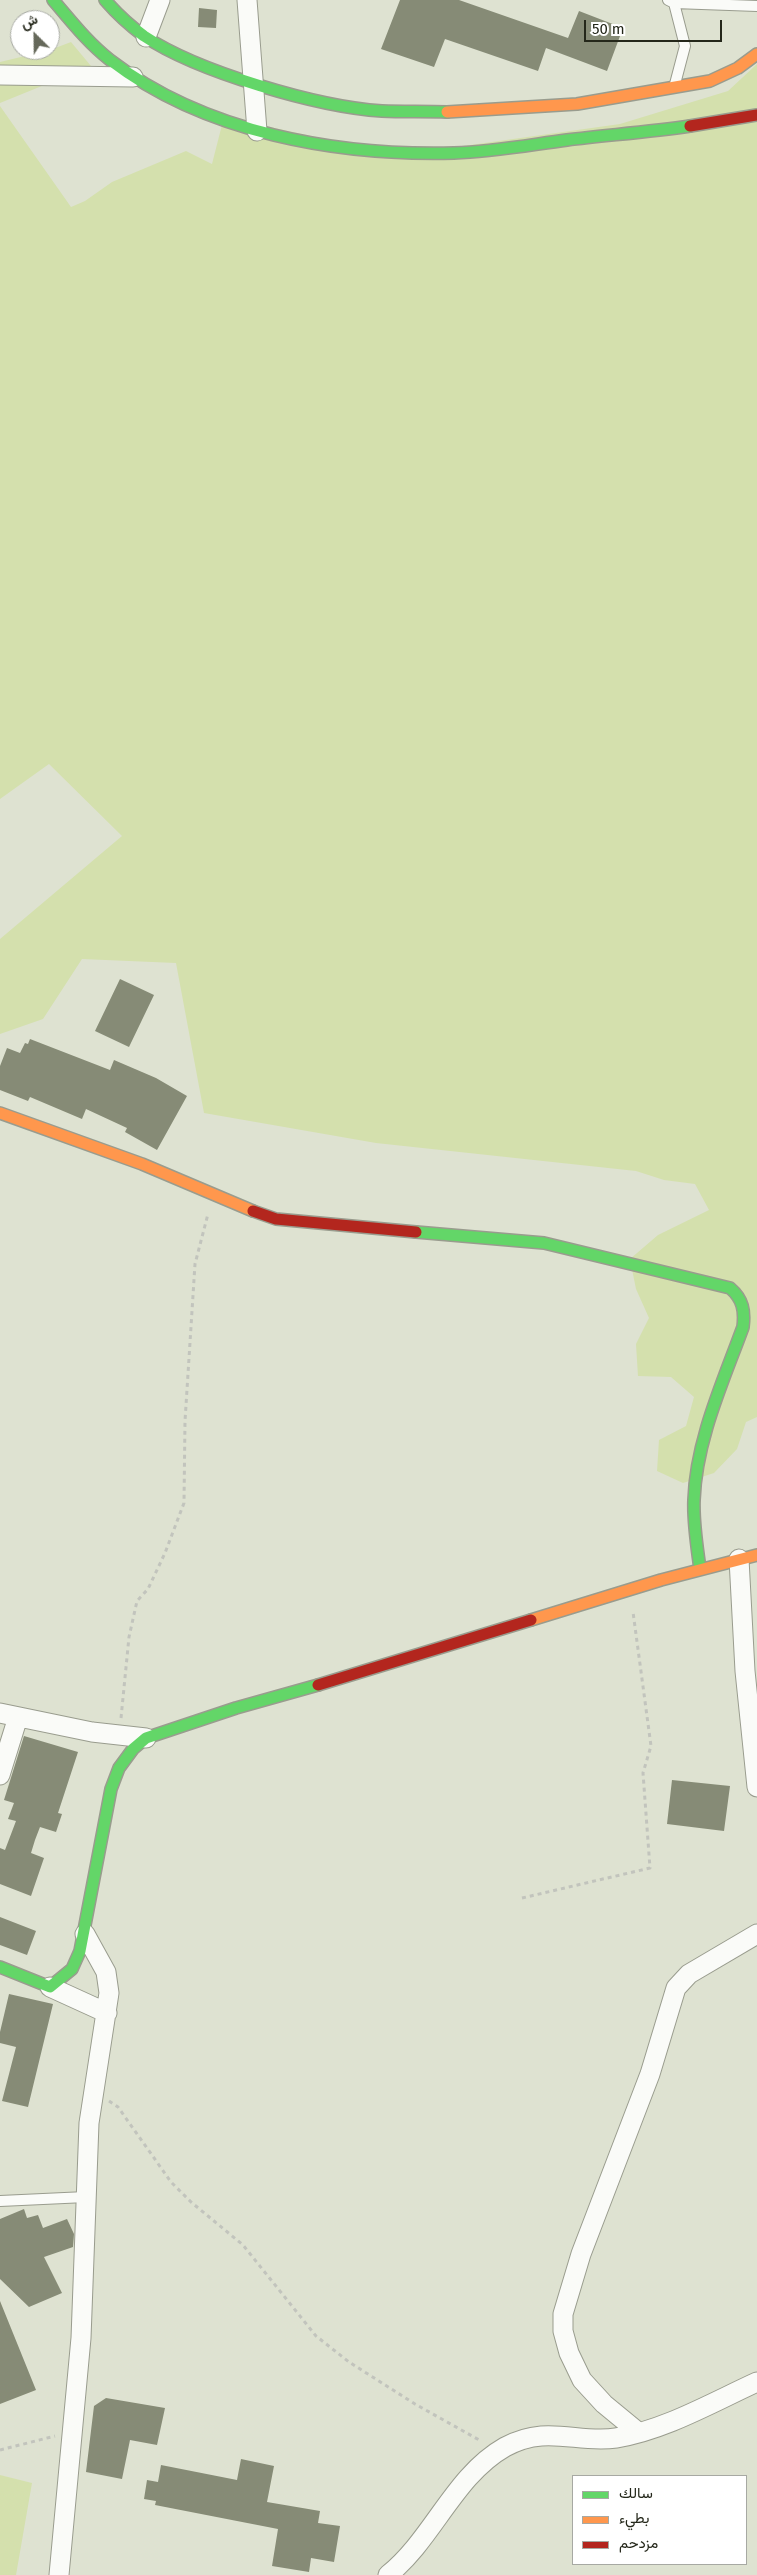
<!DOCTYPE html>
<html>
<head>
<meta charset="utf-8">
<style>
	body { margin:0 }
	#map { position:relative; width:757px; height:2575px; overflow:hidden; background:#dee2d1; font-family:"Fira Sans",Vazirmatn,sans-serif }
	canvas { display:block }
	.legend { position:absolute; left:572px; top:2475px; width:175px; height:90px; box-sizing:border-box; background:#fff; border:1px solid #a7a9a3; margin:0; padding:6px 9px; list-style:none; font-size:15px; color:#24271a }
	.legend li { display:flex; align-items:center; gap:10px; height:25px }
	.legend b { width:25px; border:1px solid #a7a9a3 }
	.north { position:absolute; left:10px; top:10px; width:50px; height:50px; box-sizing:border-box; background:#fff; border:1px solid #a7a9a3; border-radius:50%; rotate:337deg; font-size:14px; font-weight:700; line-height:20px; text-align:center; color:#24271a }
	.north::after { content:''; display:block; margin:auto; width:18px; height:22px; background:#65685a; clip-path:polygon(50% 0,100% 100%,50% 72%,0 100%) }
	.scale { position:absolute; left:584px; top:20px; width:138px; height:22px; box-sizing:border-box; border:2px solid #24271a; border-top:0; padding-left:6px; font-size:15px; line-height:18px; white-space:nowrap; color:#24271a; -webkit-text-stroke:4px #fff; paint-order:stroke }
</style>
</head>
<body>
<div id="map">
<canvas width="757" height="2575"></canvas>
<ul class="legend">
<li><b style="height:6px;background:#63d668"></b>سالك</li>
<li><b style="height:6px;background:#ff974d"></b>بطيء</li>
<li><b style="height:6px;background:#b3261e"></b>مزدحم</li>
</ul>
<div class="north">ش</div>
<div class="scale">50 m</div>
</div>
<script>
const ctx = document.querySelector('canvas').getContext('2d');
ctx.lineJoin = 'round';
function fillPath(path, color) { ctx.fillStyle = color; ctx.fill(path, 'evenodd'); }
function stroke(path, color, width, dash) { ctx.strokeStyle = color; ctx.lineWidth = width; ctx.lineCap = dash ? 'butt' : 'round'; ctx.setLineDash(dash || []); ctx.stroke(path); }
fillPath(new Path2D(`
	M71,42L91,66L0,103V62L50,50Z
	M757,64V1417L746,1422L737,1449L714,1473L683,1483L657,1471L659,1440L686,1426L694,1397L671,1377L638,1376L636,1344L649,1318L636,1289L630,1259L658,1235L709,1210L695,1184L664,1180L636,1171L376,1143L204,1113L176,963L82,959L43,1019L0,1034V939L122,836L49,764L0,799V106L71,207L85,201L112,182L186,151L212,164L224,117L399,155L620,124L728,91Z
	M0,2475L32,2483L16,2575H0Z`), '#d4e0ad');
fillPath(new Path2D(`
	M400,0H459L568,38L579,11L623,28L607,71L546,48L538,71L445,39L434,67L381,49Z
	M199,8L217,10L216,28L198,27Z
	M120,979L154,995L129,1047L95,1031Z
	M30,1039L110,1070L114,1060L156,1078L187,1096L157,1150L125,1132L127,1128L86,1109L82,1119L30,1097L28,1101L0,1090V1066L7,1048L20,1053L25,1043L28,1044Z
	M24,1736L78,1752L58,1813L62,1814L56,1832L40,1827L35,1840L31,1853L44,1858L31,1896L0,1884V1848L5,1850L16,1821L8,1819L14,1803L4,1800Z
	M672,1780L730,1786L724,1831L667,1824Z
	M0,1917L36,1931L27,1955L0,1945Z
	M9,1994L53,2004L28,2107L2,2101L16,2047L0,2043V2032Z
	M24,2209L27,2218L38,2215L43,2228L67,2219L74,2234L73,2247L44,2257L62,2293L29,2307L0,2279V2219Z
	M0,2301L36,2390L0,2404Z
	M106,2398L165,2408L157,2445L130,2440L122,2479L86,2472L94,2406Z
	M241,2459L274,2466L267,2502L320,2511L318,2523L340,2526L334,2562L311,2558L309,2572L272,2566L278,2529L155,2505L156,2501L144,2499L147,2480L158,2482L161,2465L237,2480Z`), '#868b76');
const lane = new Path2D(`
	M668,0L674,3L757,6
	M674,3L685,46L675,84
	M0,2201L86,2197`);
const street = new Path2D(`
	M247,0L257,131
	M146,37L160,0
	M0,75L133,77
	M739,1559L745,1671L757,1787
	M0,1713L92,1732L146,1738
	M0,1775L18,1717
	M50,1987L107,2013
	M638,2432L604,2404L582,2380L569,2353L563,2331V2314L581,2254L650,2074L676,1988L689,1974L757,1934
	M59,2575L81,2338L89,2123L109,1993L106,1972L85,1934
	M388,2575C433,2539 454,2476 505,2447C547,2424 577,2444 616,2438C665,2430 713,2402 757,2382`);
const fast = new Path2D(`
	M53,0C71,21 88,43 110,60C205,133 337,156 454,153C492,152 529,145 567,140C608,135 649,132 690,126
	M105,0C117,14 129,25 144,36C198,72 318,107 382,111C404,112 426,111 447,112
	M416,1232L544,1243L730,1288C743,1299 745,1311 743,1327C723,1382 696,1440 694,1500C693,1523 697,1546 700,1569
	M0,1967L50,1987L72,1969L80,1951L111,1789L119,1768L133,1749L146,1738L236,1708L318,1685`);
const slow = new Path2D(`
	M447,112L577,104L710,81L738,68L757,54
	M0,1113L142,1164L253,1211
	M531,1620L661,1580L757,1555`);
const jam = new Path2D(`
	M690,126L757,115
	M253,1211L276,1219L416,1232
	M318,1685L531,1620`);
stroke(lane, '#999c8e', 12);
stroke(street, '#999c8e', 21);
stroke(fast, '#999c8e', 14);
stroke(slow, '#999c8e', 14);
stroke(jam, '#999c8e', 14);
stroke(new Path2D(`
	M121,1718L129,1637L137,1601L148,1589L165,1553L184,1503L185,1421L195,1264L208,1214
	M522,1898L650,1868L643,1773L651,1746L633,1612
	M109,2101L118,2107L171,2182L191,2202L243,2245L316,2336L349,2362L415,2404L481,2441
	M0,2450L55,2436`), '#c2c4bd', 3, [4, 4]);
stroke(lane, '#fafbf8', 10);
stroke(street, '#fafbf8', 19);
stroke(fast, '#63d668', 11);
stroke(slow, '#ff974d', 11);
stroke(jam, '#b3261e', 11);
</script>
</body>
</html>
